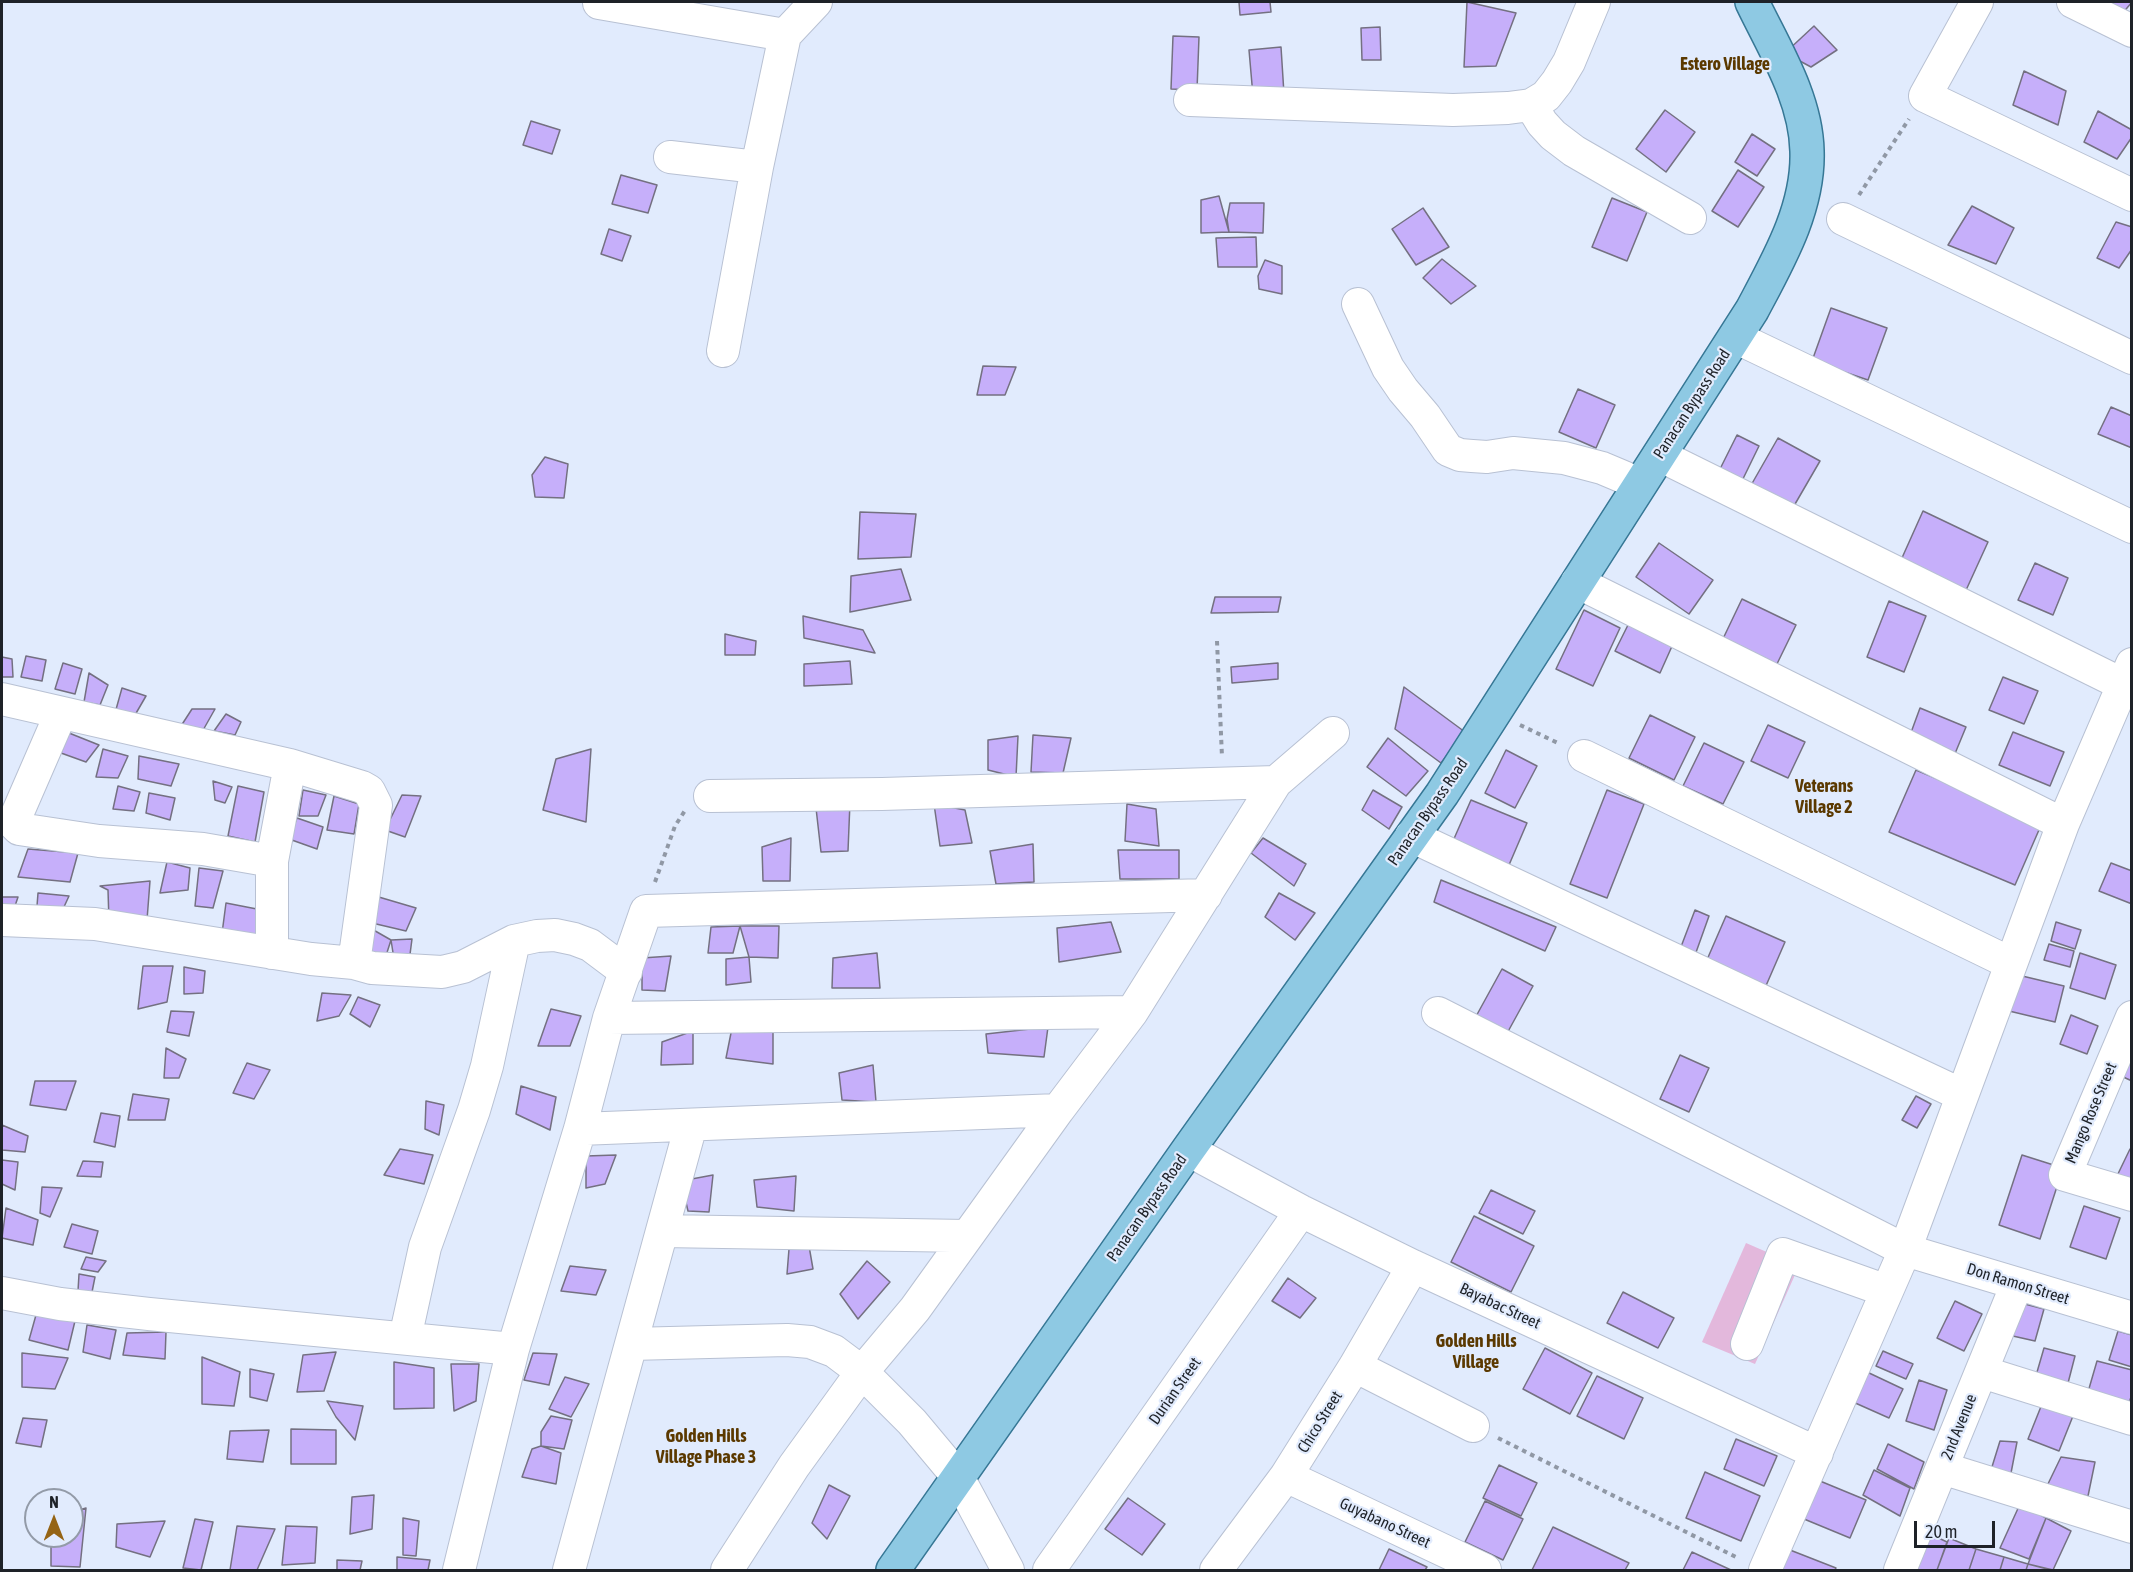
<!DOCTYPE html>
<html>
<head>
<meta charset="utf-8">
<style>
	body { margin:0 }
	#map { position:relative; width:2133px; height:1572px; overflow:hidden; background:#e1ebfd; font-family:"Asap Condensed",sans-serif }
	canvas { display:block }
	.frame { position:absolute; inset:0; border:3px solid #1e2228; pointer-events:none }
	.north { position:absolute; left:24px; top:1488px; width:60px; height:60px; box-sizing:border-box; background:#e1ebfd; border:2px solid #939ba8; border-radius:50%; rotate:0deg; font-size:16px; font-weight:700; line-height:24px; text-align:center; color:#1e2228 }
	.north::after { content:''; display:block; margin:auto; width:21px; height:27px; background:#956415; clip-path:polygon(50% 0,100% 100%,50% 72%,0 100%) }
	.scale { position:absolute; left:1914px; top:1521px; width:81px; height:27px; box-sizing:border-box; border:3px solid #1e2228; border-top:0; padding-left:8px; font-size:18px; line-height:21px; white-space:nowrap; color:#1e2228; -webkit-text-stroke:4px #e1ebfd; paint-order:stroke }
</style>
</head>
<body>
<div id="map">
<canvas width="2133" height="1572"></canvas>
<div class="frame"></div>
<div class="north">N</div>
<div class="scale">20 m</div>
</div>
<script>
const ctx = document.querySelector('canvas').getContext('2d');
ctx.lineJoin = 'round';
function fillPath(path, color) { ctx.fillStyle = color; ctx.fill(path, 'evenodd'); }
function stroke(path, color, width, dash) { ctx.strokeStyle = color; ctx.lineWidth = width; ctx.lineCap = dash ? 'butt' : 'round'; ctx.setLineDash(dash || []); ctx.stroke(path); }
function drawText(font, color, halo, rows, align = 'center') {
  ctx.font = font + ' "Asap Condensed",sans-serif'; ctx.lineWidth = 4.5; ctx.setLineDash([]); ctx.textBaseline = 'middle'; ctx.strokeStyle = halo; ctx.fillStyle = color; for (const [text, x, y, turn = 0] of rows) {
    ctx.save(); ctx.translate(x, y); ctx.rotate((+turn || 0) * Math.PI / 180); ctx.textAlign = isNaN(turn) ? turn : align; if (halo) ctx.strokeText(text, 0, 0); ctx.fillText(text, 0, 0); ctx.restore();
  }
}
fillPath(new Path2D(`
	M1746,1243L1799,1266L1755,1364L1702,1342Z`), '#e3b8dc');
const building = new Path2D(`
	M1239,2H1270L1271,12L1240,15Z
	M1467,2L1516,13L1496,66L1464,67Z
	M2100,2H2132L2122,14Z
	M1814,26L1837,50L1811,67L1785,53Z
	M1380,27L1381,60H1362L1361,28Z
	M1173,36L1199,37L1197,90L1171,89Z
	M1281,47L1284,94L1253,96L1249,50Z
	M2024,71L2066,91L2058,125L2013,105Z
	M1665,110L1695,132L1666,172L1636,149Z
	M2098,111L2132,130V137L2117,159L2084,142Z
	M531,121L560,130L552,154L523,145Z
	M1752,134L1775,149L1757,176L1735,162Z
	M1738,170L1764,187L1738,227L1712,211Z
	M621,175L657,185L648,213L612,204Z
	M1219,196L1229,232L1201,233V200Z
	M1612,198L1647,212L1627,261L1592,247Z
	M1230,203H1264L1263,233L1229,232L1227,219Z
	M1972,206L2014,228L1996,264L1948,245Z
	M1423,208L1449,247L1416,265L1392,229Z
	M2116,222L2132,227V249L2119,268L2097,258Z
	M609,229L631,236L622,261L601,254Z
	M1256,237L1257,267H1218L1216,238Z
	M1442,259L1476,286L1451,304L1423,278Z
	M1265,260L1282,266V294L1259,289L1258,276Z
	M1831,308L1887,328L1868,380L1812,361Z
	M983,366L1016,367L1005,395H977Z
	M1578,389L1615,405L1596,448L1559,432Z
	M2111,407L2132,416V448L2098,434Z
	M1737,435L1759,446L1739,487L1717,475Z
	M1778,438L1820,461L1791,511L1750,487Z
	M545,457L568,464L564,498L535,497L532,475Z
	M1923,511L1988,542L1962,599L1897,569Z
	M860,512L916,514L911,557L858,559Z
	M1659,543L1713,580L1689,614L1636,577Z
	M2035,563L2068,578L2053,615L2018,600Z
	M901,569L911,600L850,612L851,576Z
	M1215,597H1281L1278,612L1211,613Z
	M1742,599L1796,625L1774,670L1720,645Z
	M1889,601L1926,616L1904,672L1867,657Z
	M1584,610L1620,628L1593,686L1556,669Z
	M803,616L863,630L875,653L804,638Z
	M1629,623L1673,644L1660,673L1615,651Z
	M725,634L756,641L755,655H725Z
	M26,656L46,660L42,681L21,677Z
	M2,657L12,659L13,677H2Z
	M850,661L852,684L804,686V664Z
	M63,663L82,669L75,694L55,689Z
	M1278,663V679L1232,683L1231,667Z
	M89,673L108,685L100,705L84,702Z
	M2003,677L2038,691L2024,724L1989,710Z
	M1404,687L1465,732L1441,763L1395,729Z
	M122,688L146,696L135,715L115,713Z
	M1920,708L1966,727L1954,756L1909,738Z
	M192,709H215L202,732L181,726Z
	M226,714L241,722L235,735L214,731Z
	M1650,715L1695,737L1674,780L1629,758Z
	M1768,725L1805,742L1788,778L1751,761Z
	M2013,732L2064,752L2050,786L1999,765Z
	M69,733L99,745L86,762L61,753Z
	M1033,735L1071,738L1063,773L1031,772Z
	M1018,736L1016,777L988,770V740Z
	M1388,738L1428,771L1406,796L1367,767Z
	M1704,743L1744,762L1723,804L1683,786Z
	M103,749L128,756L118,778L96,777Z
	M591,749L586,822L543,810L556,759Z
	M1506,750L1537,766L1515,808L1485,793Z
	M139,756L179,764L171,786L138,779Z
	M1916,770L2042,823L2015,885L1889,832Z
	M213,781L232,787L225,803L215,800Z
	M118,786L140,792L134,811L113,809Z
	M238,786L264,792L255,842L228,836Z
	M303,790L326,795L318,816H299Z
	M1373,790L1402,807L1389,829L1362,810Z
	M1607,790L1644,804L1607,898L1570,884Z
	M149,793L175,798L170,820L146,813Z
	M402,795L421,796L405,837L385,830Z
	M334,796L359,804L354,834L327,830Z
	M1471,800L1527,823L1509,865L1453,841Z
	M850,802L848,851L821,852L816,808Z
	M934,804L965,810L972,843L940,846Z
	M1127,804L1156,809L1159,846L1125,841Z
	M297,818L323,827L317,849L289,839Z
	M791,838L790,881H763L762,847Z
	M1263,838L1306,864L1294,886L1251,853Z
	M1033,844L1034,882L996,884L990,851Z
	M28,849L78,853L70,882L18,877Z
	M1118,850H1179V879H1120Z
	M167,862L190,868L188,890L160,893Z
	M2111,863L2132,871V904L2099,891Z
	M199,868L223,871L213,908L195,906Z
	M1441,880L1556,927L1545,951L1434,902Z
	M150,881L147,920L109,922L108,890L100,886Z
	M38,893L69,896L58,920L36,919Z
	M1279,893L1315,913L1295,940L1265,917Z
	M372,895L416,908L406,931L372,923Z
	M2,897H18L12,915L2,914Z
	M226,903L262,910L257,946L221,941Z
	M1695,910L1709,916L1694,958L1679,952Z
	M1726,916L1785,942L1765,988L1706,962Z
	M1111,922L1121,952L1059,962L1057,928Z
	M2056,922L2081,930L2075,949L2051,941Z
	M363,924L391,940L383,965L363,963Z
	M740,926L733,953H708L711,927Z
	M740,926H779L778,958L749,957Z
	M412,939L409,962L394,959L391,940Z
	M2049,944L2074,951L2070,967L2044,960Z
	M877,953L880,988H832L833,958Z
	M2080,953L2116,965L2105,999L2070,988Z
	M671,956L665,991L642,990V958Z
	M749,957L751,982L726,985V959Z
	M143,966H173L167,1002L138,1009Z
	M184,967L205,971L203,993L184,994Z
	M1502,969L1533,986L1505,1037L1474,1020Z
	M2018,975L2064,986L2055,1022L2009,1011Z
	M322,993L351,995L339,1016L317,1021Z
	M358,997L380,1005L370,1027L350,1014Z
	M551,1009L581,1016L570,1046H538Z
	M171,1011L194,1012L189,1036L167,1032Z
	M2071,1015L2098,1026L2087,1054L2060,1044Z
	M1048,1027L1044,1057L988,1053L986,1034Z
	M732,1028L773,1032V1064L726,1058Z
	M693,1031V1064L661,1065L662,1042Z
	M166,1048L186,1059L179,1078H164Z
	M1680,1055L1709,1068L1689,1112L1660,1099Z
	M2132,1057V1081L2121,1076Z
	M247,1063L270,1070L254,1099L233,1093Z
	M873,1065L876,1102L842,1100L839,1073Z
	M35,1081H76L66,1110L30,1105Z
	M521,1086L556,1097L550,1130L516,1114Z
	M133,1094L169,1099L165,1120H128Z
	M1916,1096L1931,1104L1917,1128L1902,1120Z
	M426,1101L444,1105L439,1135L425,1129Z
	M101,1113L120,1116L115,1147L94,1142Z
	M2,1125L28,1136L25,1152L2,1150Z
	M400,1149L433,1155L424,1184L384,1175Z
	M2130,1149L2132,1150V1187L2115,1180Z
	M616,1155L605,1184L586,1188V1156Z
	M2022,1155L2063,1168L2040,1239L1999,1225Z
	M2,1160L18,1162L15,1190L2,1184Z
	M83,1161L103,1162L101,1177L77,1176Z
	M713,1175L709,1212L688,1211L681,1181Z
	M796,1176L794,1211L757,1207L754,1180Z
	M42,1187L62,1188L50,1217L40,1213Z
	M1491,1190L1535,1211L1523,1234L1479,1213Z
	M2084,1206L2120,1218L2106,1259L2070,1247Z
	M6,1208L38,1220L33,1245L2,1238Z
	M1474,1216L1534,1246L1511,1292L1451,1262Z
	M72,1224L98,1231L92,1254L64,1247Z
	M809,1246L813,1269L787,1274L789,1249Z
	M86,1257L106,1261L98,1272L81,1269Z
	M867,1261L890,1282L858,1319L840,1294Z
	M570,1266L606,1270L596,1295L561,1291Z
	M79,1274L95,1277L92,1292L78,1291Z
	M1288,1278L1316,1298L1300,1318L1272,1301Z
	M1623,1292L1674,1318L1658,1348L1607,1323Z
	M1955,1301L1982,1314L1964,1351L1937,1338Z
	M2017,1302L2044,1309L2035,1341L2004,1334Z
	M36,1315L75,1321L68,1350L29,1340Z
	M87,1325L116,1330L110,1359L83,1352Z
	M2118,1331L2132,1335V1367L2109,1360Z
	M166,1332L165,1359L123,1355L127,1333Z
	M1545,1348L1592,1373L1570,1414L1523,1389Z
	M2044,1348L2075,1356L2067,1387L2035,1379Z
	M1883,1351L1913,1364L1906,1379L1876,1366Z
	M336,1352L324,1391L297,1392L303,1355Z
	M22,1353L68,1358L55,1389L22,1387Z
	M533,1353L557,1354L549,1385L524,1380Z
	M202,1357L240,1372L234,1406L202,1404Z
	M2097,1361L2132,1370V1394L2129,1403L2088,1392Z
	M394,1362L434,1368V1408L394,1409Z
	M451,1364H479L476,1401L454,1411Z
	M250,1369L274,1374L267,1401L250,1397Z
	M1867,1372L1903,1389L1889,1418L1853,1402Z
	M1597,1376L1643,1398L1624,1439L1577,1416Z
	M565,1377L589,1384L571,1417L549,1409Z
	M1919,1380L1947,1390L1934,1430L1906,1421Z
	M327,1401L363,1406L355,1440L336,1417Z
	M2042,1404L2073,1416L2059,1451L2028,1439Z
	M551,1416L572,1420L564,1449L541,1446V1432Z
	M23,1418L47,1420L41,1447L16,1443Z
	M291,1429L336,1430V1464H291Z
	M269,1430L263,1462L227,1459L230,1431Z
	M1736,1439L1777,1456L1764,1486L1724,1469Z
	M2000,1441L2017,1442L2011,1473L1991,1470Z
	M1888,1444L1924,1462L1914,1489L1877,1469Z
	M541,1446L561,1453L556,1484L522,1477L532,1449Z
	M2061,1457L2095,1462L2088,1496L2046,1488Z
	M1499,1465L1537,1483L1521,1516L1483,1498Z
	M1874,1470L1910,1488L1900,1516L1863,1495Z
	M1705,1472L1760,1496L1741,1541L1686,1518Z
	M1820,1481L1866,1500L1850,1538L1804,1519Z
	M829,1485L850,1496L827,1539L812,1523Z
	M374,1495L372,1529L350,1534L352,1497Z
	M1128,1498L1165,1524L1142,1555L1105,1529Z
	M1485,1501L1523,1519L1503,1560L1465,1542Z
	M2020,1504L2046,1518L2029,1559L2000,1548Z
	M86,1508L80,1567L51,1566V1536H72V1512Z
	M403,1518L419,1521L416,1556L403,1555Z
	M2046,1518L2071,1531L2053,1570L2028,1564Z
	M195,1519L213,1522L201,1570L183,1568Z
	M165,1521L150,1557L116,1547L117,1524Z
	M237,1526L275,1529L257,1570H230Z
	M286,1526L317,1527L315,1563L282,1565Z
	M1553,1527L1629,1563L1625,1570H1532Z
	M1926,1532L1947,1542L1937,1570H1911Z
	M1949,1538L1976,1549L1969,1570H1937Z
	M1389,1549L1427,1567L1425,1570H1379Z
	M1976,1549L2004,1557L2000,1570H1969Z
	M1790,1550L1836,1568L1835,1570H1782Z
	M1692,1552L1731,1570H1683Z
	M397,1557L430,1560L428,1570H397Z
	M2004,1557L2028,1564L2026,1570H2000Z
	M337,1560L362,1561L360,1570H337Z
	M2028,1564L2051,1570H2026Z`);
fillPath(building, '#c6affa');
stroke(building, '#747081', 1.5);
const minor = new Path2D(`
	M1977,2L1925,96L2132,195
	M2073,2L2132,31
	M599,3L785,35
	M1190,100L1453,110L1508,108L1531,105L1546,96L1557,82L1569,62L1594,2
	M1531,105L1542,123L1553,135L1574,151L1690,218
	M670,157L757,167
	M1843,219L2132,358
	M1358,304L1388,368L1403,390L1425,416L1448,450L1460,455L1472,456L1487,457L1513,453L1564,458L1602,468L1640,484
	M1735,337L2132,527
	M723,351L757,167L785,35L816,2
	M1659,455L2132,689
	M1577,582L2063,824
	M2,699L290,765L362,787L369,791L376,805L354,963
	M61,713L18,812L15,825L19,829L99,841L203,849L272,861
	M1584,756L2010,963
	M710,796L882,794L1276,782
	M1411,836L1962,1095
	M2,920L95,924L311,959L354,963L372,968L442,972L463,967L514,941L537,936L555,935L574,939L590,945L626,972
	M272,953V861L290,765
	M1438,1013L1905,1250L2132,1318
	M2132,1017L2065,1175L2132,1195
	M609,1018L1132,1012
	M580,1129L1058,1110
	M1188,1150L1301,1211L1413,1266L1817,1453
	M662,1231L967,1236
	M2,1293L60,1304L149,1314L513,1349
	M405,1338L425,1247L474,1110L487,1066L514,941
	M631,1344L787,1340L810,1342L834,1351L862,1372L912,1422L958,1477L1008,1570
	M1747,1344L1783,1254L1887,1291
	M1355,1366L1473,1426
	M1982,1372L2132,1419
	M1942,1468L2132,1527
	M1286,1476L1485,1570
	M459,1570L513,1349L580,1129L609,1018L646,911L1206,895
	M569,1570L691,1125
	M727,1570L794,1466L862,1372L915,1309L1058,1110L1132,1012L1276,782L1333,733
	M1049,1570L1301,1211
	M1216,1570L1286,1476L1355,1366L1413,1266
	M1765,1570L1905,1250L2063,824L2132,664
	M1900,1570L2017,1284`);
const major = new Path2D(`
	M893,1570L1188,1150L1442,794L1752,310C1778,261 1809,208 1807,151C1806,98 1774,48 1752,2`);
stroke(minor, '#b8c1d3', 34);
stroke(major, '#367795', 36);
stroke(new Path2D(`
	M1859,195L1909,119
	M1217,641L1222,757
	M1520,725L1560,744
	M655,882L675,826L686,809
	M1498,1438L1738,1558`), '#9098a5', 4, [4.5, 4.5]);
stroke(minor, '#fff', 32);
stroke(major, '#8ec9e3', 33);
drawText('16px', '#1e2228', '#e1ebfd', [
	["Panacan Bypass Road",1692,404,-57],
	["Panacan Bypass Road",1428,812,-55],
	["Mango Rose Street",2091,1113,-67],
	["Panacan Bypass Road",1147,1208,-55],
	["Don Ramon Street",2018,1284,17],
	["Bayabac Street",1500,1306,25],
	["Durian Street",1175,1391,-55],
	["Chico Street",1320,1422,-58],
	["2nd Avenue",1959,1427,-68],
	["Guyabano Street",1385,1523,25]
]);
drawText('bold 18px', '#5b3900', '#e1ebfd', [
	["Estero Village",1725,64],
	["Veterans",1824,786],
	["Village 2",1824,807],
	["Golden Hills",1476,1341],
	["Village",1476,1362],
	["Golden Hills",706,1436],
	["Village Phase 3",706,1457]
]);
</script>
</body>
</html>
